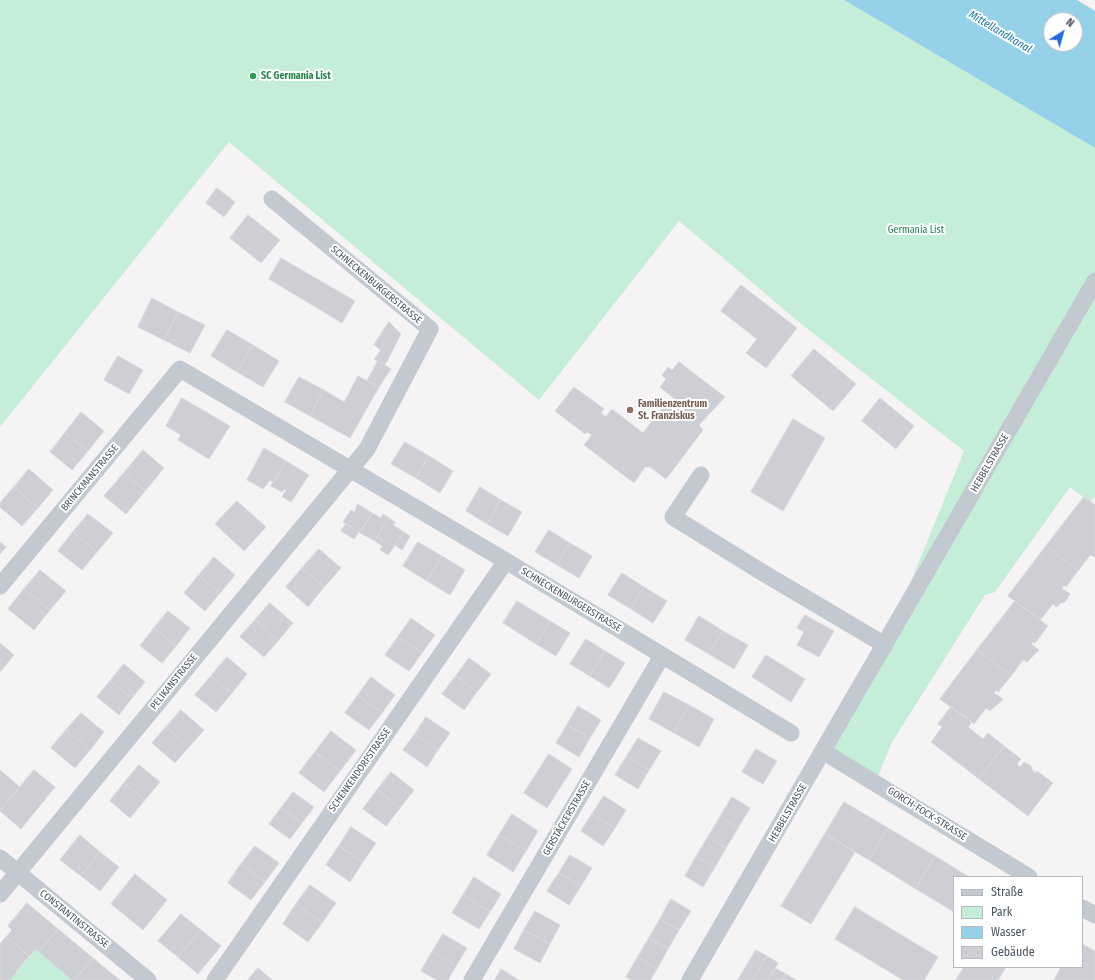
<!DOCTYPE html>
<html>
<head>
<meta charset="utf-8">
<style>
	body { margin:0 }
	#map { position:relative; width:1095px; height:980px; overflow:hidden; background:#f5f3f3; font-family:"Fira Sans Condensed",sans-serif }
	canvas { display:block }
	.legend { position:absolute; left:953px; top:876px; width:130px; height:92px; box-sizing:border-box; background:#fff; border:1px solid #b7bbbf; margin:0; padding:5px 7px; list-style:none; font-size:12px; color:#4b5460 }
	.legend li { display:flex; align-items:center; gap:8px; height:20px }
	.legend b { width:20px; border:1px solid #b7bbbf }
	.north { position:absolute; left:1043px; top:12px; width:40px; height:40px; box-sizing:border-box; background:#fff; border:1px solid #b7bbbf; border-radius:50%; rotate:37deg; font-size:11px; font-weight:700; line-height:16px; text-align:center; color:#4b5460 }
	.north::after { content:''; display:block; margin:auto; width:14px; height:18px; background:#2568dd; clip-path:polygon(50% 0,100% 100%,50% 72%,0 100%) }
</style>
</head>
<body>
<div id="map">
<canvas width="1095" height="980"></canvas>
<ul class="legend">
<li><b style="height:5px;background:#c2c9d1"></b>Straße</li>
<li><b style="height:11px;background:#c5eed8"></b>Park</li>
<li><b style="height:11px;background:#95d2e9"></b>Wasser</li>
<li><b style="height:11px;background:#cdcfd5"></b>Gebäude</li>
</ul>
<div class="north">N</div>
</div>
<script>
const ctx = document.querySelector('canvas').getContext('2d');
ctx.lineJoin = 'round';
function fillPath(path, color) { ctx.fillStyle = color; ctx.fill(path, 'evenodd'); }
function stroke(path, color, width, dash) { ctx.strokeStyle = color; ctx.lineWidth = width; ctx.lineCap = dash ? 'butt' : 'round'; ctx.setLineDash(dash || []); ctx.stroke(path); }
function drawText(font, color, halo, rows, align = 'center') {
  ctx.font = font + ' "Fira Sans Condensed",sans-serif'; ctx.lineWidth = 4; ctx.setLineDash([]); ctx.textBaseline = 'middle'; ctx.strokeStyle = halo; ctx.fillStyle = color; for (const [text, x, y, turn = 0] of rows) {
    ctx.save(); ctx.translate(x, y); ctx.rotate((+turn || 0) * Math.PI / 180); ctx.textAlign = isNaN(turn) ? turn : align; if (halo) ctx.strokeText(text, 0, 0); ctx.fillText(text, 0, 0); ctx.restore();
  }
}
fillPath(new Path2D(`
	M0,0H844L1095,148V496L1090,502L1070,487L995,592L985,595L892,742L876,782L824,752L885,645L964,451L805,327L679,221L539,400L229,142L0,427Z
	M36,949L73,980H10Z`), '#c5eed8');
fillPath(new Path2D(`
	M844,0H1077L1095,11V148ZM1051,20H1075V44H1051Z`), '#95d2e9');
const building = new Path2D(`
	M217,188L235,202L224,217L206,203Z
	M248,215L280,240L261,263L230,238Z
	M281,258L355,301L342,323L269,279Z
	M741,285L797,328L766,368L746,353L757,339L721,311Z
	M152,298L178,312L164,340L138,327Z
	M178,312L205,325L190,353L164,340Z
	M389,322L401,334L385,365L374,359L381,350L374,345Z
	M227,330L253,345L237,372L211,356Z
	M253,345L279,361L263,387L237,372Z
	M814,349L856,384L833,411L791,376Z
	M118,356L143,370L129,394L104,380Z
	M378,361L391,369L379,387L367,381Z
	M679,362L725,397L699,425L703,430L666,479L650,467H645L634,483L584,445L592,435L587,432L585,434L555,411L574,387L604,409L601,413L606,417L612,409L643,433L664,406L668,402L672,405L676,400L660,387L666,379L662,375L668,367L672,370Z
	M358,376L379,387L350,438L310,416L324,390L344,402Z
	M299,377L324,390L310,416L285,402Z
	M182,398L230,426L209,459L178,440L181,435L166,426Z
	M880,398L914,426L896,449L862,421Z
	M81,412L104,431L88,451L65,433Z
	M793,419L825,438L783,511L751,492Z
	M65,433L88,451L72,470L50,452Z
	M405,442L429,456L416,478L391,464Z
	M264,448L286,461L273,483L270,480L263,489L247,480Z
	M143,450L164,468L145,491L124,473Z
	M429,456L453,471L440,493L416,478Z
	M286,461L309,475L291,502L282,497L286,490L284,489L282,492L271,486Z
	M29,469L53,490L38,508L14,487Z
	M124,473L145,491L126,514L104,496Z
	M14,487L38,508L22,526L0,507V503Z
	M480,487L501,500L487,524L466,511Z
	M1084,497L1095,505V557L1090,555L1078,571L1046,546Z
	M501,500L522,512L508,536L487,524Z
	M237,501L266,527L244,551L215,524Z
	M358,504L372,513L360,533L343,522L351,510L354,512Z
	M372,513L381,518L383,514L389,518L375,541L360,533Z
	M88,514L113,533L97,552L73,532Z
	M389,518L395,522L393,525L404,532L388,555L380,550L382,546L375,541Z
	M346,524L359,532L354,539L341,531Z
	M549,530L570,543L557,565L535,552Z
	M73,532L97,552L82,570L58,551Z
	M404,532L410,536L402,550L395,545Z
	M0,542L6,547L0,554Z
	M418,542L442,556L427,581L403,566Z
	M570,543L592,556L579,578L557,565Z
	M1046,546L1078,571L1066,587L1064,585L1062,588L1070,594L1065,602L1061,603L1057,607L1053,604L1040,620L1008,596Z
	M319,549L341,568L324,587L302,568Z
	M442,556L465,570L450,595L427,581Z
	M214,557L235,575L220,593L199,575Z
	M302,568L324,587L308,607L286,587Z
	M40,570L66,591L50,610L24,589Z
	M622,573L644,587L631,609L608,595Z
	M199,575L220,593L205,611L184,593Z
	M644,587L667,601L653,623L631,609Z
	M24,589L50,610L34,630L8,609Z
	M517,601L550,621L536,644L503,623Z
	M1015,601L1048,626L1035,643L1033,642L1031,644L1039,650L1027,662L1023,660L1011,676L977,650Z
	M270,603L293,623L278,641L255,620Z
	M168,611L190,628L176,646L154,628Z
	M805,615L834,631L819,657L797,645L804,632L797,628Z
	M699,616L723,631L709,654L685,640Z
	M411,618L435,635L422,653L398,637Z
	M255,620L278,641L264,657L240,637Z
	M550,621L570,633L556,656L536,644Z
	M154,628L176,646L162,663L140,646Z
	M723,631L748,645L734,669L709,654Z
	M398,637L422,653L409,671L385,655Z
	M586,639L605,651L590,676L570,664Z
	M0,643L14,655L0,672Z
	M977,650L1011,676L998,692L996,690L994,693L1003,699L1001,701L990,711L986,708L974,724L940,699Z
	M605,651L625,663L609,688L590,676Z
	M766,655L805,679L791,702L752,677Z
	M227,657L247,674L232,693L211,676Z
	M469,658L491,674L477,692L456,676Z
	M124,664L145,682L132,698L110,681Z
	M211,676L232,693L216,712L195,695Z
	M456,676L477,692L464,710L442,694Z
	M371,677L395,695L382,713L358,695Z
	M110,681L132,698L119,715L97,697Z
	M664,692L689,705L674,733L649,719Z
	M358,695L382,713L369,730L345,713Z
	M689,705L714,719L699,747L674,733Z
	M578,706L601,720L590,738L567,725Z
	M951,707L972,722L968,727L983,739L988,733L1004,746L979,779L931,742L942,727L938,724Z
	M181,710L204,730L189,747L166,727Z
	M81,713L104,732L90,750L66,730Z
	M426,717L450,733L438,750L415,734Z
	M567,725L590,738L579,757L556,743Z
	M166,727L189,747L175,763L152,743Z
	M66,730L90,750L75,768L51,748Z
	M331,731L356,750L340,771L315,752Z
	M415,734L438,750L427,767L403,750Z
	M638,738L661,751L649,770L627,756Z
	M1004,746L1021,759L1017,764L1020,767L1024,762L1031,766L1032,770L1036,773L1037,771L1053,783L1028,816L979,779Z
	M756,749L777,761L763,784L742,772Z
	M315,752L340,771L324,792L299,773Z
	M549,754L572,769L547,808L524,793Z
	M627,756L649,770L638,789L615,775Z
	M139,765L160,782L145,800L124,783Z
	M0,770L20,787L0,811Z
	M34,770L55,787L21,829L0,811Z
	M391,772L414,790L400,808L377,790Z
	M124,783L145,800L130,818L110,801Z
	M377,790L400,808L386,826L363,809Z
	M293,792L314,807L302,823L281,808Z
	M604,796L626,810L615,828L592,814Z
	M732,797L750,808L738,828L720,817Z
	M844,802L888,828L869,860L825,834Z
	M281,808L302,823L290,839L269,824Z
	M512,814L538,831L526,851L499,835Z
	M592,814L615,828L603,846L581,831Z
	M720,817L738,828L726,848L708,837Z
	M351,827L376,843L363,862L339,846Z
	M888,828L935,856L916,889L869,860Z
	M825,834L855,852L811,924L781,906Z
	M80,835L100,852L81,876L60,860Z
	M499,835L526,851L513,872L487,855Z
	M708,837L726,848L715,867L696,857Z
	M255,846L279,863L265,882L241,864Z
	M339,846L363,862L350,882L326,865Z
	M100,852L119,867L100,891L81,876Z
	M570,855L592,868L581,886L559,873Z
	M935,856L969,877H954V912L916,889Z
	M696,857L715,867L703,887L685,876Z
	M241,864L265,882L251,900L228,883Z
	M559,873L581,886L569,905L547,891Z
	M135,874L167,900L143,930L111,904Z
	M474,877L501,894L490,912L463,895Z
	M310,885L336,903L322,923L296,904Z
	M463,895L490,912L479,929L452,913Z
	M671,899L691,911L679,930L660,919Z
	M27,903L58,929L39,952L36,949L29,956L6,937L12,930L8,926Z
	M296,904L322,923L308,942L283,924Z
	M855,907L938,957L924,980H903L835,939Z
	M535,911L560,925L550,944L524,930Z
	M181,914L201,930L178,957L158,941Z
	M660,919L679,930L668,949L649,938Z
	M58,929L93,958L75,980H72L39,952Z
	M201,930L221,946L198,974L178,957Z
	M524,930L550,944L540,963L514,949Z
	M443,934L467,948L456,966L432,952Z
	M6,937L29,956L10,980H0V944Z
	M649,938L668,949L657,969L638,957Z
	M1082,944L1095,951V980H1054L1061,967H1082Z
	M756,950L767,956L753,980H738Z
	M432,952L456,966L448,980H437L421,971Z
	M767,956L778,963L768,980H753Z
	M638,957L657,969L650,980H631L626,977Z
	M93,958L111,973L120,980H75Z
	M964,967H1006L998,980H956Z
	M258,968L272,980H248Z
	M775,968L786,974L782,980H768Z
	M501,969L519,980H495Z
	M786,974L796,980H782Z`);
fillPath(building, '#cdcfd5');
stroke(building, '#d7d9de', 1);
stroke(new Path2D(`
	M701,475L673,517L760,571L885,645
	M0,586L180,369L506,561L791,733
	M824,752L1029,877
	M0,858L148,980
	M0,894L367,449L430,329L272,199
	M1082,908L1095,915
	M215,980L506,561
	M472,980L662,656
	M690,980L1095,281`), '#c2c9d1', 17);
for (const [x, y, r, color] of [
	[253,76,4,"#2e9e5b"],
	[630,410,4,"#8d6e63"]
]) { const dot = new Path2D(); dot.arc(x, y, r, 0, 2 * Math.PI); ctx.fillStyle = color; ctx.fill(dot); stroke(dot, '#fff', 1.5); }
drawText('bold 10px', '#27864d', '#fff', [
	["SC Germania List",261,76]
], 'left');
drawText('10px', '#1d8055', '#fff', [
	["Germania List",916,230]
]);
drawText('10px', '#4b5460', '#fff', [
	["SCHNECKENBURGERSTRASSE",376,285,40],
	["HEBBELSTRASSE",990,463,-60],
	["BRINCKMANSTRASSE",90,478,-50],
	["SCHNECKENBURGERSTRASSE",571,600,31],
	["PELIKANSTRASSE",174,682,-51],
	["SCHENKENDORFSTRASSE",360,770,-55],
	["HEBBELSTRASSE",788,813,-60],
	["GORCH-FOCK-STRASSE",927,814,32],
	["GERSTÄCKERSTRASSE",567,818,-60],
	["CONSTANTINSTRASSE",74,919,39]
]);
drawText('bold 10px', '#785e54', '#fff', [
	["Familienzentrum",638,404],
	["St. Franziskus",638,416]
], 'left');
drawText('italic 11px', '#147aa2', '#fff', [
	["Mittellandkanal",1000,32,31]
]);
</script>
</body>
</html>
